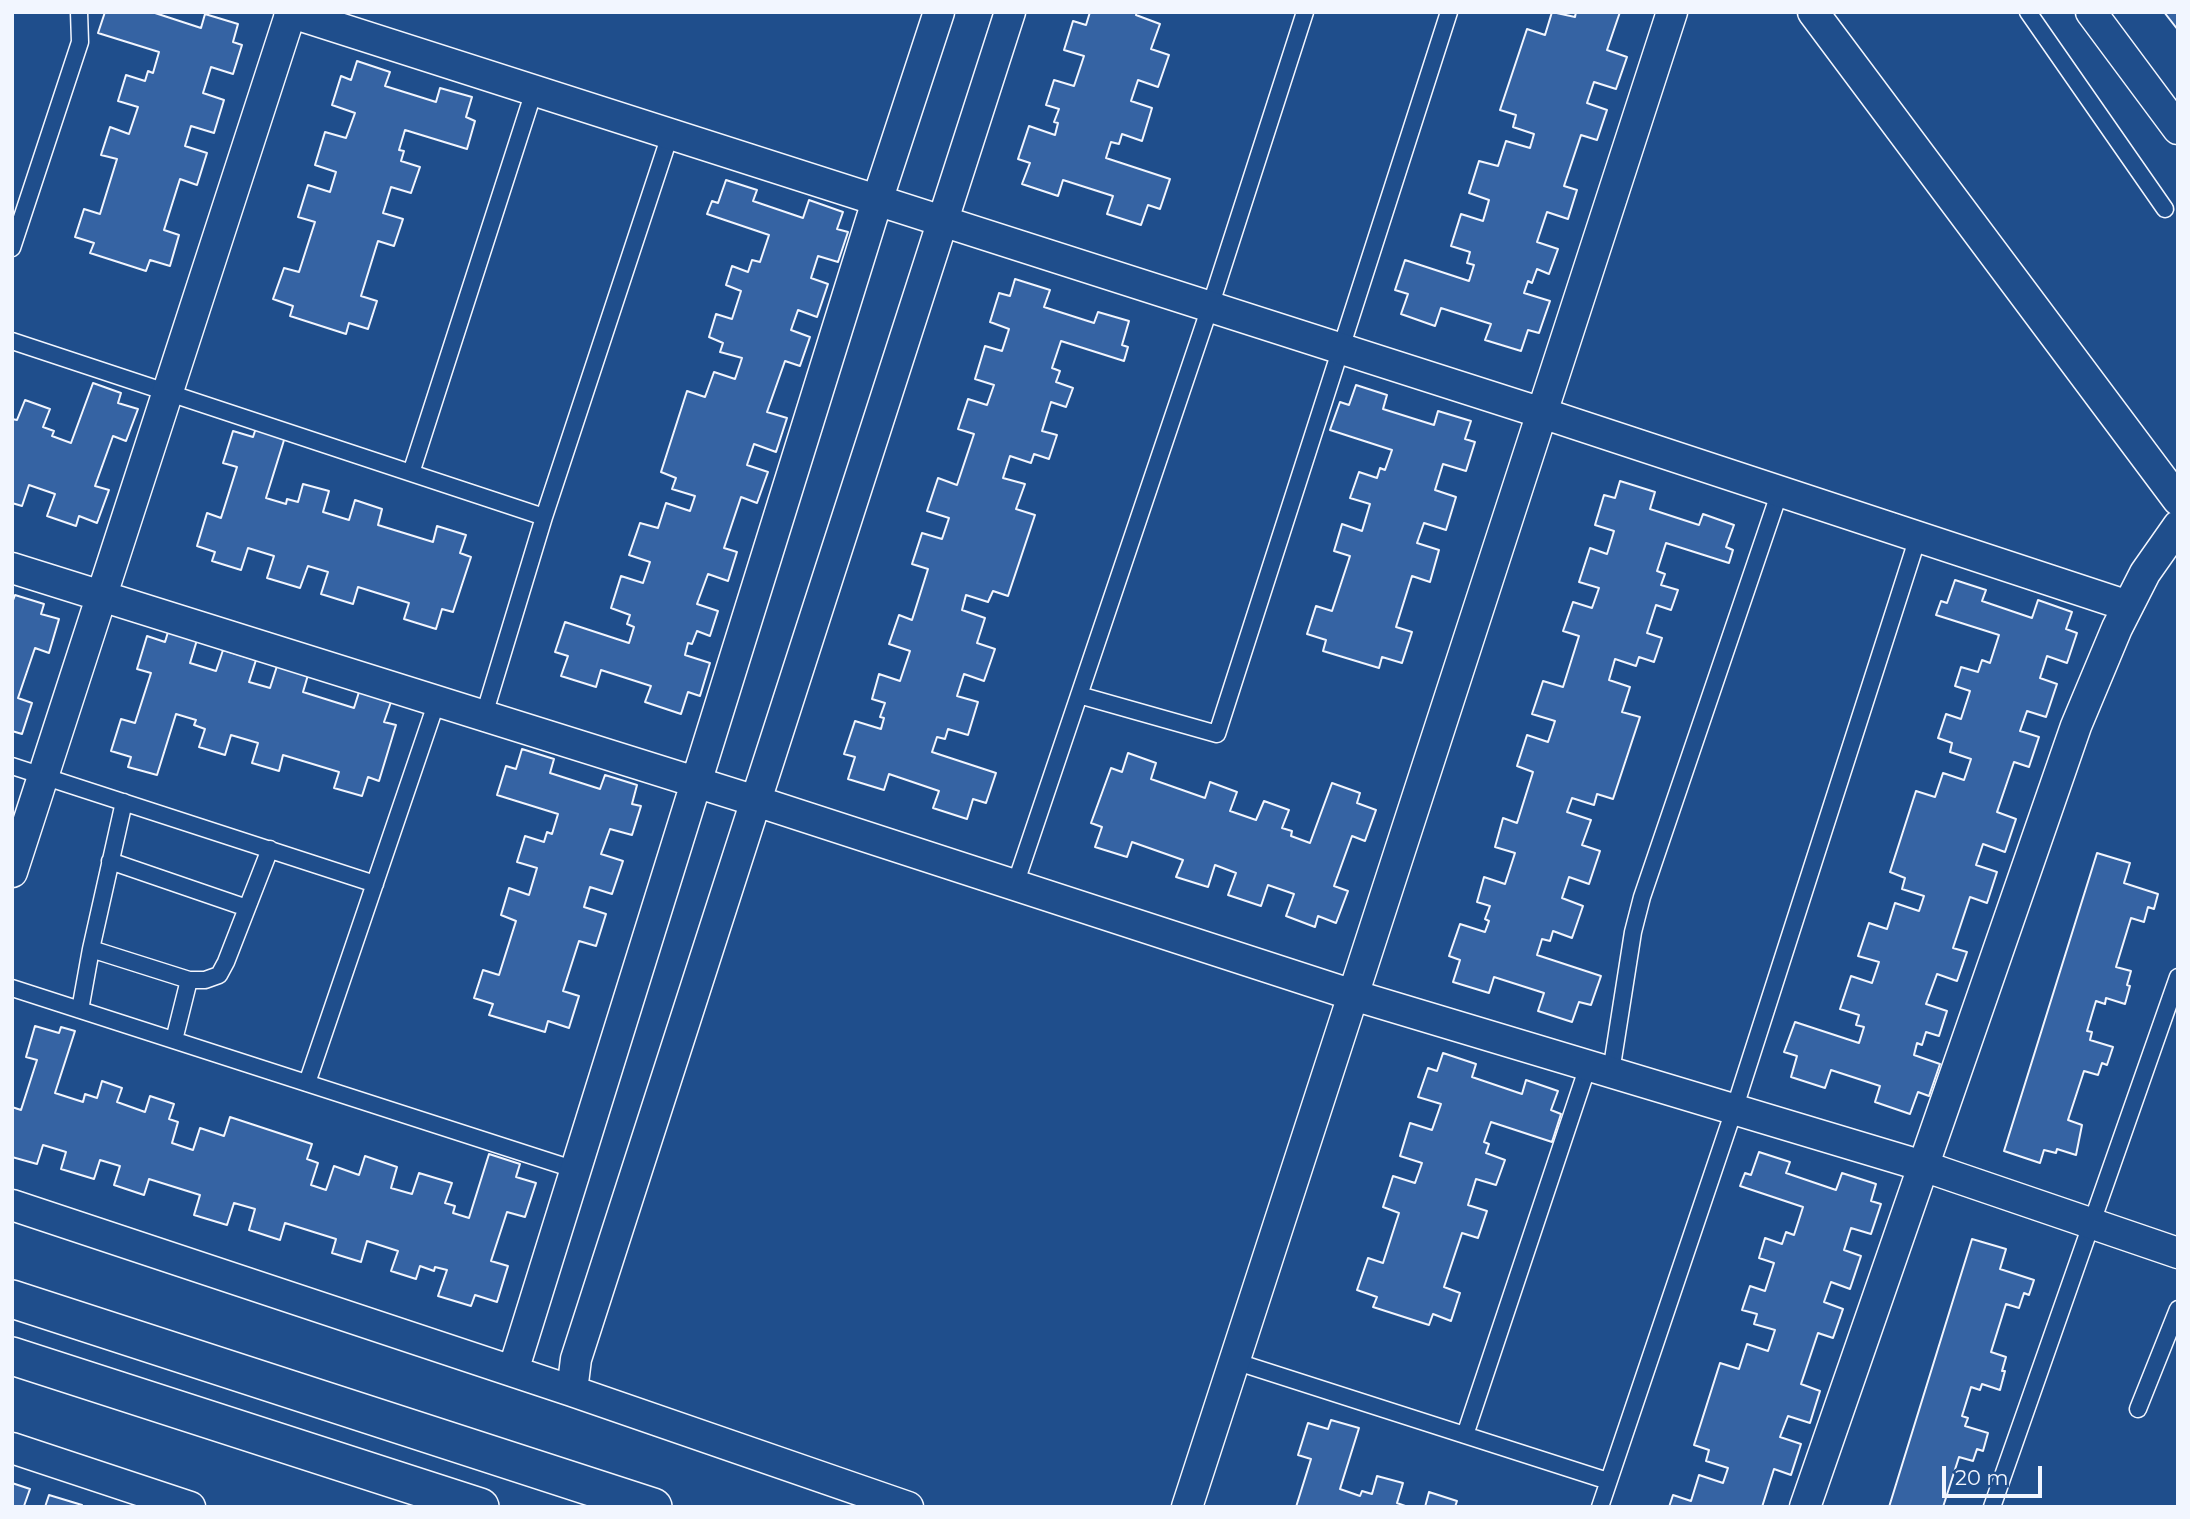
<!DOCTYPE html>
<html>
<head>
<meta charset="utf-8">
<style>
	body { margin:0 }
	#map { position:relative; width:2190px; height:1519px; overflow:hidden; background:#1f4e8c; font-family:Montserrat,sans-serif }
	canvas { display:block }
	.frame { position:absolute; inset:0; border:14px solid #f2f6ff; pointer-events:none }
	.scale { position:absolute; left:1942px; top:1466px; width:100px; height:32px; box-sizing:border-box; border:4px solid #f2f6ff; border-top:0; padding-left:9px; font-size:21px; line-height:24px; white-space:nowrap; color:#f2f6ff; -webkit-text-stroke:5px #1f4e8c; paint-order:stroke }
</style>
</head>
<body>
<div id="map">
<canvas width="2190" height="1519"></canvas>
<div class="frame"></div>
<div class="scale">20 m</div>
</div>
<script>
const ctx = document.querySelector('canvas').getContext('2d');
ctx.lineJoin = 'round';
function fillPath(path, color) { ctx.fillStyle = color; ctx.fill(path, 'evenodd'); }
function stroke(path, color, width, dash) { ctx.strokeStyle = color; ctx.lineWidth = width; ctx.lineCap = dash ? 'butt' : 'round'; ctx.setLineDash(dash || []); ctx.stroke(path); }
const building = new Path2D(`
	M105,12H152L201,28L205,14L238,24L233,42L242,45L233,74L211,67L203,93L224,100L214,133L191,126L185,146L207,153L197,185L180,179L164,230L179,235L170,266L150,260L146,271L90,253L94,243L75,237L84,209L100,214L117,159L101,155L110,127L129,134L138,107L118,101L126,75L145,81L148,71L153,73L159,52L98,33Z
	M1090,12H1137L1136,15L1160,24L1151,49L1169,55L1158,87L1138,80L1131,101L1152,108L1142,141L1122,134L1119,144L1111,142L1106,158L1170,179L1160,209L1148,205L1141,225L1107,214L1113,196L1063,180L1058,196L1022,184L1030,163L1018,159L1029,126L1055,135L1058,123L1054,122L1059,109L1046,105L1054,80L1074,86L1084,56L1064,50L1073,21L1086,25Z
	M1552,12L1575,17L1576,12H1620L1607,50L1627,57L1616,89L1594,82L1587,103L1607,110L1597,140L1581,135L1564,186L1577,190L1568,219L1547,212L1537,242L1558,249L1549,274L1537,269L1532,283L1528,281L1524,293L1550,301L1539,333L1528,330L1521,351L1485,340L1491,324L1441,308L1435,326L1401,314L1408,294L1395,290L1405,260L1469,281L1474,265L1467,263L1470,252L1451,246L1461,214L1483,221L1489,200L1469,193L1479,161L1498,166L1506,141L1530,148L1534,134L1513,127L1516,115L1500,110L1527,29L1545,35Z
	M2164,12H2178V30Z
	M357,61L390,72L385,86L436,102L440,88L472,97L466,117L475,121L467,149L405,130L399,150L404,151L401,161L420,167L411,193L391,187L383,213L403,219L394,246L378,241L361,296L377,301L368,329L349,323L346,334L290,316L293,306L273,299L284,268L299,272L315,222L298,217L308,185L330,192L336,172L315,165L325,132L346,138L355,113L332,105L341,76L351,80Z
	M726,180L757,190L753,201L803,218L809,200L843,212L837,229L848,232L838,262L818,256L811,278L828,284L817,317L798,310L791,330L810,337L800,366L785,361L767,412L787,418L776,452L754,444L747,465L768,472L757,503L741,497L724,548L737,552L728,581L708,574L697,604L718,611L710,636L697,631L692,644L688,643L685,655L710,663L700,696L688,692L681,714L645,702L651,686L601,670L596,687L561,676L568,656L555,652L565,622L629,643L634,627L627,624L630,615L611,608L621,576L643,583L650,562L629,555L640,523L658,528L666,503L690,511L695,496L672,489L676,478L661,472L687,391L705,397L714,372L735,379L742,358L720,352L723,343L709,337L716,314L732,319L741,291L726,285L732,266L748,272L752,260L760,262L769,235L707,214L712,201L718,203Z
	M1015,279L1050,290L1044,307L1094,323L1098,312L1129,321L1122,345L1128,347L1124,361L1061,341L1052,368L1060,371L1056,382L1073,388L1066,407L1051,402L1042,431L1057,435L1049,459L1034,454L1031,463L1010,456L1003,478L1025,484L1016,509L1035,515L1008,596L993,591L988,602L966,595L962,610L985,618L977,643L995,649L984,681L964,674L957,696L978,702L968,735L948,729L945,739L937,737L932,752L996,773L986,803L973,799L967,819L933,808L939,791L889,774L884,790L848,779L855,757L844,754L855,721L881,729L884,718L880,717L885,703L872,699L879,674L900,681L910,651L889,644L899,615L912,620L928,569L912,564L922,533L942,539L949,518L927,511L938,478L957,485L974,434L958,429L968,399L987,405L994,385L975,379L985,346L1002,351L1009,329L990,322L999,293L1010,296Z
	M93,383L121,393L118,403L138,409L126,441L113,436L95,486L109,490L97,523L79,516L76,526L47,516L55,494L29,485L22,506L12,503V419L17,420L25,400L50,409L43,427L54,431L52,436L71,443Z
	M1356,385L1387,395L1383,409L1434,425L1438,411L1471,421L1465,439L1475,442L1466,471L1443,464L1435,490L1456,497L1446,530L1424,523L1417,543L1439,550L1430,582L1412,576L1396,627L1412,632L1402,663L1382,657L1379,668L1323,651L1326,640L1307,634L1316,606L1332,611L1350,556L1334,551L1342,524L1362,531L1370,504L1350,498L1359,472L1377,478L1380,468L1385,470L1392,450L1330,430L1340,402L1349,405Z
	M256,428L285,437L266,498L286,504L287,499L298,502L303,484L329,491L323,512L349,520L355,500L382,509L378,525L433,542L437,526L466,535L460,553L471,557L453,612L442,609L436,629L404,619L409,603L358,587L353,604L321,594L328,572L308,566L300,588L267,578L274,556L248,548L241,570L212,561L215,552L197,546L207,513L221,518L237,467L223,463L233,431L253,437Z
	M1620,481L1655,492L1650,509L1699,525L1703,514L1734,525L1726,547L1733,550L1729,563L1666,543L1657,571L1665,574L1661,585L1678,590L1671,610L1656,605L1647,633L1662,638L1654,662L1639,657L1636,666L1615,659L1609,680L1630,687L1622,712L1640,717L1613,799L1597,794L1594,805L1572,798L1567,812L1591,820L1582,845L1600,851L1589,884L1569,877L1562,898L1583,906L1572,938L1553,931L1550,941L1542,939L1537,955L1601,976L1591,1005L1579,1002L1572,1022L1538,1011L1544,993L1494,977L1489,993L1453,982L1460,960L1449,956L1460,924L1485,932L1489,921L1485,919L1490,906L1477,902L1484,877L1505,884L1515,853L1495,847L1503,818L1517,823L1533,772L1517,766L1527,735L1548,742L1555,721L1532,714L1543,681L1563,687L1579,636L1563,631L1573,602L1592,608L1599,588L1579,582L1590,548L1607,554L1614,531L1595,525L1604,495L1615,498Z
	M1955,580L1986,590L1982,601L2032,618L2038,600L2072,612L2066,629L2077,633L2067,663L2047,656L2040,678L2057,684L2046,717L2027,711L2020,731L2039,737L2029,767L2014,762L1997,812L2016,819L2005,852L1983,844L1976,865L1997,872L1987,903L1970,897L1953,948L1967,952L1957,981L1937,974L1926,1004L1947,1011L1939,1036L1926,1032L1922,1045L1917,1043L1914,1055L1940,1064L1929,1096L1918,1092L1910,1114L1875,1102L1880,1086L1831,1070L1825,1088L1791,1077L1797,1056L1784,1052L1795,1022L1859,1043L1864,1027L1856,1025L1859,1015L1840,1009L1851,976L1872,983L1879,962L1858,956L1869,923L1887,929L1895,903L1919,911L1924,896L1902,889L1905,878L1890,872L1916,791L1935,797L1943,773L1964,780L1971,759L1950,752L1952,743L1938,738L1946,714L1961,719L1970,691L1955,686L1961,667L1978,672L1982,660L1990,663L1999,635L1936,615L1941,601L1947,603Z
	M15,595L44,604L41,614L59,619L49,653L35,648L18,698L32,703L22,734L12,731V603Z
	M168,632L197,640L190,663L216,671L223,650L256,660L249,682L270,688L277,666L308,675L303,692L354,708L359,692L391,702L384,722L396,725L379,781L368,777L362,796L334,788L339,772L283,755L279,771L252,763L258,743L231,735L225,755L199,747L205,729L194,725L196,720L176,714L157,775L128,767L131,757L111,751L121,719L135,723L151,673L137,669L147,636L165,642Z
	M522,749L554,759L550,773L600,789L605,775L637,785L632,804L641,806L632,835L610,829L601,854L623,861L612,894L590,887L584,907L606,914L596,946L579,941L563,991L579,996L569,1028L548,1021L545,1032L489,1015L493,1004L474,998L483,970L499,975L516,921L501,915L509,888L529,895L537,868L517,862L525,836L544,842L547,832L552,834L558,814L497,795L506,766L516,769Z
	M1128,753L1156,763L1151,779L1205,798L1210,782L1237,792L1230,811L1256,820L1264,801L1289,810L1282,828L1292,831L1291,836L1310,843L1332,783L1360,793L1357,803L1376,810L1365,841L1352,836L1334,886L1348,891L1336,923L1318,916L1315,927L1286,916L1294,894L1268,885L1261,906L1228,895L1236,873L1215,865L1208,887L1176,877L1183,860L1132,842L1127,857L1095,847L1102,827L1091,823L1111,768L1122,772Z
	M2097,853L2130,863L2124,883L2158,894L2154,909L2148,907L2144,922L2131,918L2116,967L2131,971L2127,985L2130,986L2125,1004L2106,998L2105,1004L2096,1001L2087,1031L2092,1032L2090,1040L2113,1047L2107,1065L2102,1063L2098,1075L2084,1071L2068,1120L2082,1125L2076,1155L2057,1149L2056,1153L2044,1150L2040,1163L2004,1151Z
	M35,1026L59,1033L61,1027L75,1031L55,1093L83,1102L85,1094L97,1098L102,1081L122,1088L117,1102L145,1112L150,1096L174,1104L169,1119L178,1122L172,1143L193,1150L200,1128L224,1136L230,1117L312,1144L307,1159L318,1163L311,1185L326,1190L334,1166L359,1175L365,1156L397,1167L391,1188L412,1194L419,1173L452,1183L445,1203L455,1206L453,1213L469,1218L489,1154L520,1164L516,1177L536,1183L525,1217L507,1212L491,1261L508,1266L497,1302L475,1295L471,1306L438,1296L447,1270L435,1267L434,1271L420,1266L416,1279L391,1271L398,1251L367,1241L361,1262L332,1253L336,1239L285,1223L280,1240L249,1230L255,1209L234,1203L227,1225L194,1215L200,1195L149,1179L144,1195L114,1185L120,1166L100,1160L94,1179L61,1169L66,1152L43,1145L37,1164L12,1157V1107L21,1110L37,1060L26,1057Z
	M1443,1053L1476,1064L1472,1077L1522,1094L1526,1080L1558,1091L1551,1110L1561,1114L1552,1142L1491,1122L1484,1142L1489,1144L1486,1153L1505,1160L1496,1185L1476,1179L1468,1205L1487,1211L1478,1238L1462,1233L1444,1287L1460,1293L1451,1321L1433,1314L1429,1325L1373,1307L1377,1297L1357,1290L1368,1258L1383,1263L1399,1213L1383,1207L1393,1176L1415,1183L1422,1163L1400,1156L1410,1123L1432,1130L1441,1104L1418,1097L1428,1068L1437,1071Z
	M1759,1152L1790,1162L1786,1173L1836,1190L1842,1173L1876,1184L1871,1201L1881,1204L1871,1234L1851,1228L1844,1250L1861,1256L1850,1289L1831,1282L1824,1302L1843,1309L1833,1338L1818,1333L1801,1384L1820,1391L1810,1423L1788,1416L1780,1437L1801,1444L1791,1475L1774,1469L1762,1507H1669L1673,1495L1691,1501L1699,1475L1723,1483L1728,1468L1706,1461L1709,1450L1694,1445L1720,1363L1739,1369L1747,1344L1768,1351L1775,1330L1754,1324L1757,1314L1742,1310L1750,1286L1765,1291L1774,1263L1759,1258L1765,1238L1782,1244L1786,1232L1794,1235L1803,1207L1740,1186L1745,1173L1751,1175Z
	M1972,1239L2006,1249L2000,1269L2034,1280L2029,1295L2024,1293L2019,1308L2006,1304L1991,1352L2006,1357L2002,1371H2005L2000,1390L1982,1384L1980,1390L1971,1387L1962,1416L1968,1418L1965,1426L1988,1433L1983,1451L1977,1449L1973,1461L1959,1457L1943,1507H1889Z
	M1331,1420L1359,1428L1340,1489L1360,1496L1362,1491L1372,1494L1377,1476L1403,1483L1397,1503L1408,1507H1296L1311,1459L1298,1455L1308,1423L1328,1429Z
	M12,1483L30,1489L24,1506L28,1507H12Z
	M1429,1492L1457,1501L1455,1507H1425Z
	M49,1495L82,1505V1507H45Z`);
fillPath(building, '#3563a3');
stroke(building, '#f2f6ff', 2);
const service = new Path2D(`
	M2028,12L2165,209
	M12,248L80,42L79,12
	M12,341L544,517
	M411,473L534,91
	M1079,695L1217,734L1449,12
	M484,715L544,517L670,135
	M12,766L375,884
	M110,861L247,908
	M1015,885L1210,307L1305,12
	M91,949L189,980H205L219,975L226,962L270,849
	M12,988L576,1170
	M80,1010L91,949L124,802
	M174,1040L189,980
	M1611,1072L1633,932L1642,897L1780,491
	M307,1083L437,701
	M1234,1361L1608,1481
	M2138,1409L2178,1309
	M1465,1435L1588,1066
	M1600,1507L1734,1110L1918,537
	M1992,1507L2178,977`);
const minor = new Path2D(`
	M289,12L1542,413L2128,606
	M1813,12L2178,500
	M2091,12L2178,129
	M12,568L756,801L1353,995L1923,1166L2178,1253
	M12,872L291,12
	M12,1205L572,1391L908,1507
	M513,1371L877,201L939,12
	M572,1391L576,1359L1010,12
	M12,1448L190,1507
	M1187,1507L1672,12
	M1805,1507L2076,726L2117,628L2145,573L2178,526`);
const tertiary = new Path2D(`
	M12,1299L653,1507
	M12,1356L480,1507`);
stroke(service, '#f2f6ff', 19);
stroke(minor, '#f2f6ff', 33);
stroke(tertiary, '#f2f6ff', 40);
stroke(service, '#1f4e8c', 16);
stroke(minor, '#1f4e8c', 30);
stroke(tertiary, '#1f4e8c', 37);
</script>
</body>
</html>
